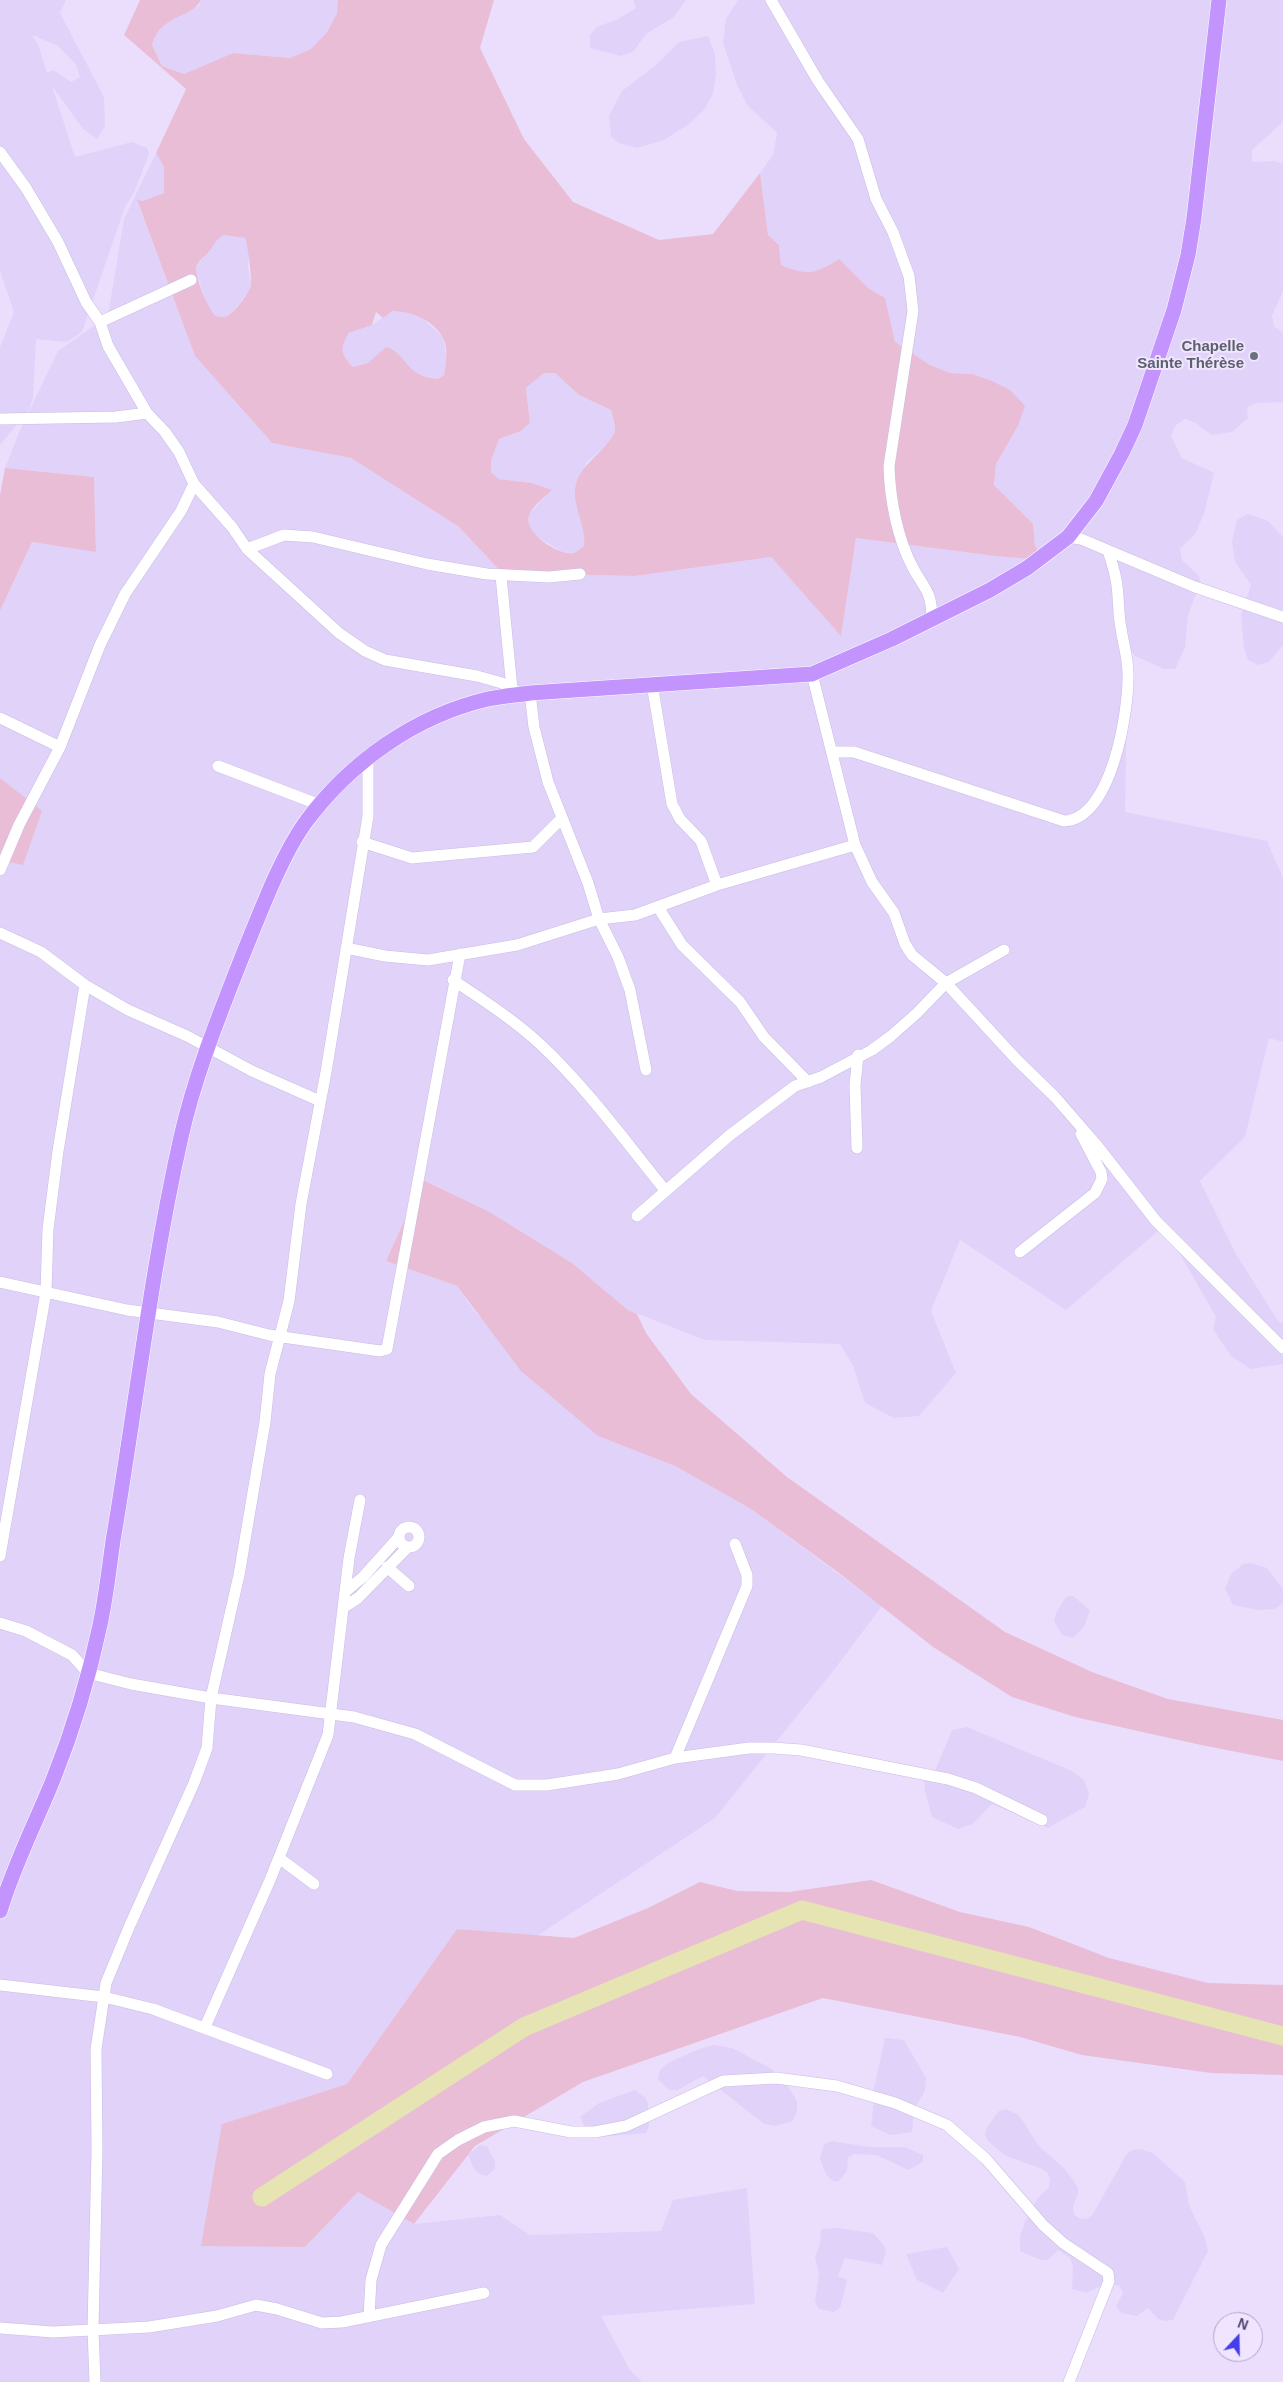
<!DOCTYPE html>
<html>
<head>
<meta charset="utf-8">
<style>
	body { margin:0 }
	#map { position:relative; width:1283px; height:2382px; overflow:hidden; background:#ebdefd; font-family:Arial,sans-serif }
	canvas { display:block }
	.north { position:absolute; left:1213px; top:2312px; width:50px; height:50px; box-sizing:border-box; background:#f0e4ff; border:1px solid #afa5c7; border-radius:50%; rotate:21deg; font-size:14px; font-weight:700; line-height:20px; text-align:center; color:#4e4673 }
	.north::after { content:''; display:block; margin:auto; width:18px; height:22px; background:#453eec; clip-path:polygon(50% 0,100% 100%,50% 72%,0 100%) }
</style>
</head>
<body>
<div id="map">
<canvas width="1283" height="2382"></canvas>
<div class="north">N</div>
</div>
<script>
const ctx = document.querySelector('canvas').getContext('2d');
ctx.lineJoin = 'round';
function fillPath(path, color) { ctx.fillStyle = color; ctx.fill(path, 'evenodd'); }
function stroke(path, color, width, dash) { ctx.strokeStyle = color; ctx.lineWidth = width; ctx.lineCap = dash ? 'butt' : 'round'; ctx.setLineDash(dash || []); ctx.stroke(path); }
function drawText(font, color, halo, rows, align = 'center') {
  ctx.font = font + ' Arial,sans-serif'; ctx.lineWidth = 4; ctx.setLineDash([]); ctx.textBaseline = 'middle'; ctx.strokeStyle = halo; ctx.fillStyle = color; for (const [text, x, y, turn = 0] of rows) {
    ctx.save(); ctx.translate(x, y); ctx.rotate((+turn || 0) * Math.PI / 180); ctx.textAlign = isNaN(turn) ? turn : align; if (halo) ctx.strokeText(text, 0, 0); ctx.fillText(text, 0, 0); ctx.restore();
  }
}
fillPath(new Path2D(`
	M0,0H66L60,13L104,97L105,126L97,139L83,129L52,86L75,157L132,142L147,148L149,154L134,193L125,207L82,332L67,342L36,339L33,398L29,410L0,445V347L14,312L0,271ZM32,35L58,46L76,65L80,77L71,82L53,70L47,73L38,44Z
	M201,0H338L339,2L337,13L327,32L312,49L290,58L233,53L184,74L162,66L152,45L155,35L170,19L199,6Z
	M633,0H686L674,17L646,34L633,52L621,56L590,48V35L597,27L618,19L636,8Z
	M738,0H1283V122L1252,150V162L1275,161L1283,164V291L1272,316L1274,326L1283,333V402L1257,403L1247,407L1248,418L1232,432L1212,435L1195,423L1185,419L1175,426L1171,436L1182,458L1214,473L1204,514L1195,534L1180,549L1182,560L1199,576L1201,587L1195,596L1188,616L1185,648L1175,669H1164L1135,656L1128,648L1125,812L1267,841L1283,878V1042L1269,1038L1245,1137L1200,1181L1236,1254L1278,1321L1283,1323V1364L1251,1369L1231,1356L1213,1329L1216,1317L1164,1226L1066,1310L960,1240L931,1311L956,1373L919,1416L894,1418L865,1403L853,1366L840,1344L705,1340L628,1310L572,1263L488,1211L424,1180L386,1261L457,1286L474,1311L598,1436L675,1466L751,1509L882,1606L834,1670L715,1818L537,1936L457,1929L347,2084L222,2124L305,2247L358,2192L414,2224L500,2215L530,2235L661,2231L673,2200L747,2188L755,2304L601,2316L630,2370L642,2382H0V860L15,792L0,778V611L32,542L96,551L94,477L5,468L20,430L58,351L108,316L124,219L156,153L164,167V193L143,201H137L195,356L272,443L351,458L459,527L502,573L635,576L771,557L841,635L856,538L995,556L1044,559L1035,546L1033,524L994,485L996,464L1018,426L972,374L950,373L930,365L894,342L885,298L868,288L839,259L821,270L800,273L781,265L779,245L768,235L760,173L773,155L777,133L747,105L737,85L723,43L726,19Z
	M708,36L715,54L716,74L713,94L704,110L689,124L664,140L637,148L618,143L611,136L609,116L622,91L656,65L679,42Z
	M222,235L245,238L249,253L248,268L251,283L249,291L230,315L223,317L215,316L209,309L196,272L198,263L209,253L216,239Z
	M392,311H400L421,317L443,337L447,360L444,375L438,379L423,377L416,373L393,349L368,363L353,367L342,355L341,347L349,333L372,325Z
	M544,373H555L579,395L611,410L615,430L611,441L586,463L576,505L585,535L584,546L574,553L563,552L533,535L529,525V514L552,490L532,483L499,479L491,472V461L499,439L521,431L530,423L526,388Z
	M1248,514L1268,521L1283,537V645L1269,662L1258,665L1248,660L1244,648L1241,615L1251,585L1235,562L1232,541L1237,520Z
	M1251,1563L1267,1568L1283,1589V1603L1275,1609L1258,1610L1233,1605L1225,1589L1231,1574L1243,1564Z
	M1073,1596L1090,1610L1084,1627L1073,1638L1062,1635L1054,1621L1056,1613L1066,1597Z
	M967,1727L1072,1771L1084,1780L1089,1794L1085,1807L1048,1828L992,1804L973,1824L958,1829L932,1817L925,1791L924,1776L934,1773L952,1730Z
	M885,2038L904,2040L926,2078L925,2091L914,2109L912,2132L890,2135L871,2126L874,2101L873,2093Z
	M713,2045L732,2048L770,2068L786,2083L797,2101V2111L793,2121L775,2126L764,2124L703,2076L678,2090H669L658,2079L660,2070L668,2063L694,2051Z
	M635,2090L646,2098L648,2105L649,2126L646,2133L590,2138L580,2117L599,2103Z
	M1006,2109L1019,2115L1038,2145L1065,2169L1078,2187V2194L1073,2207L1074,2214L1079,2218L1087,2219L1093,2214L1126,2155L1132,2150L1140,2149L1153,2153L1185,2182L1189,2205L1205,2238L1208,2251L1173,2320L1165,2321L1158,2319L1148,2308L1137,2316L1121,2313L1116,2306L1123,2293L1120,2286L1106,2284L1086,2293L1072,2289L1073,2266L1070,2258L1058,2250L1048,2260H1041L1020,2251V2235L1026,2220L1038,2198L1049,2187L1050,2179L1047,2172L1040,2168L1006,2156L988,2141L985,2134L987,2127L999,2111Z
	M831,2141L869,2147H905L923,2155V2162L908,2170L877,2155L854,2154L848,2158L847,2171L838,2182L831,2180L826,2174L820,2159L824,2144Z
	M480,2145L487,2146L495,2162V2169L487,2176L480,2174L474,2169L468,2155Z
	M837,2228L873,2233L884,2245L886,2251L882,2265L845,2258L838,2276L847,2280L845,2290L840,2308L834,2312L819,2309L815,2302L819,2273L815,2258L820,2243L821,2229Z
	M947,2247L959,2269L943,2293L917,2280L906,2254Z`), '#e1d2f9');
fillPath(new Path2D(`
	M140,0H201C192,19 161,13 152,45L162,66L184,74L233,53L290,58L311,49L327,32L337,13L338,0H494L480,48L524,139L573,202L659,240L713,234L760,173L768,235L779,245L781,265C807,276 815,274 839,259L868,288L885,298L895,342L930,365L950,373L972,374L992,381L1010,390L1025,406L1018,426L996,464L994,485L1033,524L1035,546L1045,560L995,556L856,538L841,636L771,557L635,576L502,573L459,527L351,458L272,443L195,356L137,200L143,201L164,193V167L156,153L186,89L124,35ZM223,235L245,238C248,247 252,276 251,285C249,293 237,309 230,314C226,318 220,317 215,316C208,307 193,275 197,265C199,260 205,257 208,253C214,246 215,240 223,235ZM392,311C411,311 432,320 442,336C449,347 446,364 444,375L438,379C432,378 425,378 419,374C406,367 400,350 386,347L368,363L353,367C341,354 339,349 349,333L372,325L376,312L383,318ZM544,373H555L579,395L611,410C612,416 615,424 615,429C614,444 584,461 577,481C569,503 587,525 584,546C581,548 577,552 574,553C559,556 520,532 530,513C534,505 545,497 552,490L532,483L499,479L491,472V461L499,439L521,431L530,423L526,388Z
	M5,468L94,477L96,552L32,542L0,611V495Z
	M0,778L42,811L23,865L0,860Z
	M423,1180L488,1211L572,1263L628,1310L637,1314L646,1333L691,1394L787,1477L1005,1632L1092,1672L1168,1699L1283,1720V1761L1201,1745L1075,1717L1012,1697L933,1647L839,1573L751,1509L675,1466L598,1436L521,1371L457,1286L386,1261Z
	M871,1880L960,1912L1029,1927L1109,1958L1208,1983L1283,1985V2075L1211,2073L1082,2055L1020,2037L823,1998L583,2082L475,2146L414,2224L358,2192L305,2247L201,2246L222,2124L347,2084L457,1929L574,1938L648,1908L700,1882L737,1891L789,1892Z`), '#eabdd7');
stroke(new Path2D(`
	M262,2197L524,2027L802,1910L1283,2036`), '#e6e4b2', 19);
const minor = new Path2D(`
	M771,0L818,81L858,139L876,199L893,232L909,276L913,311L889,466C890,499 897,538 913,568C925,590 931,590 932,617
	M0,152L26,188L58,242L86,302L100,322L108,346L147,413L165,432L179,452L194,484L232,527L247,549L339,633L365,651L385,660L477,676L502,683L522,694
	M100,322L191,280
	M0,419L116,417L147,413
	M1068,537L1081,539L1195,587L1283,617
	M247,549L284,535L313,537L427,564L487,574L549,577L580,574
	M501,576L512,689
	M812,674L855,845L872,882L894,913L905,944L912,955L946,983L1017,1060L1055,1097L1095,1143L1156,1221L1283,1348
	M652,684L672,804L680,819L701,841L717,885
	M530,693L534,727L548,782L588,883L599,919L618,957L630,990L646,1070
	M0,718L60,747
	M832,752H854L1064,821C1112,819 1129,710 1128,673C1128,658 1123,643 1121,628C1118,614 1119,600 1117,586C1116,575 1112,564 1109,553
	M218,766L320,805
	M362,842L412,858L533,847L562,818
	M0,870L19,825L60,747L100,645L125,594L181,511L194,484
	M658,907L682,945L740,1002L764,1037L808,1082
	M0,933L41,952L85,985L128,1010L187,1036L252,1071L320,1101
	M346,948L385,956L428,960L517,945L599,919L635,915L717,885L855,845
	M453,980C483,1000 514,1020 540,1044C586,1087 625,1141 665,1190
	M857,1148L855,1085L858,1055
	M637,1216L730,1135L795,1086L821,1077L872,1050L891,1036L917,1013L946,983L1004,950
	M1020,1252L1095,1193L1102,1179L1101,1172L1081,1134
	M0,1282L127,1310L218,1322L269,1335L380,1351L387,1349L460,954
	M399 1537a10 10 0 1 1 20 0a10 10 0 1 1-20 0Z
	M0,1556L46,1292L48,1229L58,1151L85,985
	M387,1567L409,1586
	M346,1591L363,1577L398,1538
	M344,1607L358,1598L408,1547
	M0,1623L26,1631L72,1655L88,1673L131,1684L211,1698L354,1717L415,1734L515,1785H547L618,1774L675,1758L749,1748H773L801,1750L948,1779L976,1788L1042,1820
	M675,1758L747,1586V1575L735,1544
	M279,1858L314,1884
	M0,1985L104,1997L153,2009L327,2074
	M205,2027L270,1880L328,1735L349,1558L360,1500
	M369,2317L371,2280L381,2245L438,2154L458,2140L484,2127L514,2121L571,2132H595L626,2126L723,2081L776,2078L837,2086L895,2103L947,2125L986,2159L1043,2225L1063,2243L1108,2273L1109,2281L1069,2382
	M0,2328L53,2332L149,2327L217,2316L256,2305L277,2309L322,2323L342,2322L484,2293
	M95,2382L93,2329L97,2151L96,2049L104,1997L106,1983L130,1925L194,1783L207,1748L211,1698L239,1575L265,1422L270,1374L289,1301L301,1204L326,1072L368,816V757`);
const major = new Path2D(`
	M0,1911C14,1865 35,1824 53,1780C73,1730 89,1677 100,1625C106,1597 109,1569 113,1541C136,1406 151,1270 181,1137C195,1075 219,1016 242,957C259,916 280,858 305,823C350,762 415,716 488,699C502,696 517,695 530,693L812,674L892,639L990,590L1027,568L1068,537L1096,501L1122,453L1135,425L1174,310L1188,255L1194,218L1219,0`);
stroke(minor, '#c8bde3', 12);
stroke(major, '#fff', 16);
stroke(minor, '#fff', 11);
stroke(major, '#c393fe', 15);
for (const [x, y, r, color] of [
	[1254,356,5,"#6b7280"]
]) { const dot = new Path2D(); dot.arc(x, y, r, 0, 2 * Math.PI); ctx.fillStyle = color; ctx.fill(dot); stroke(dot, '#f0e4ff', 2); }
drawText('bold 15px', '#5b616d', '#f0e4ff', [
	["Chapelle",1244,347],
	["Sainte Thérèse",1244,364]
], 'right');
</script>
</body>
</html>
